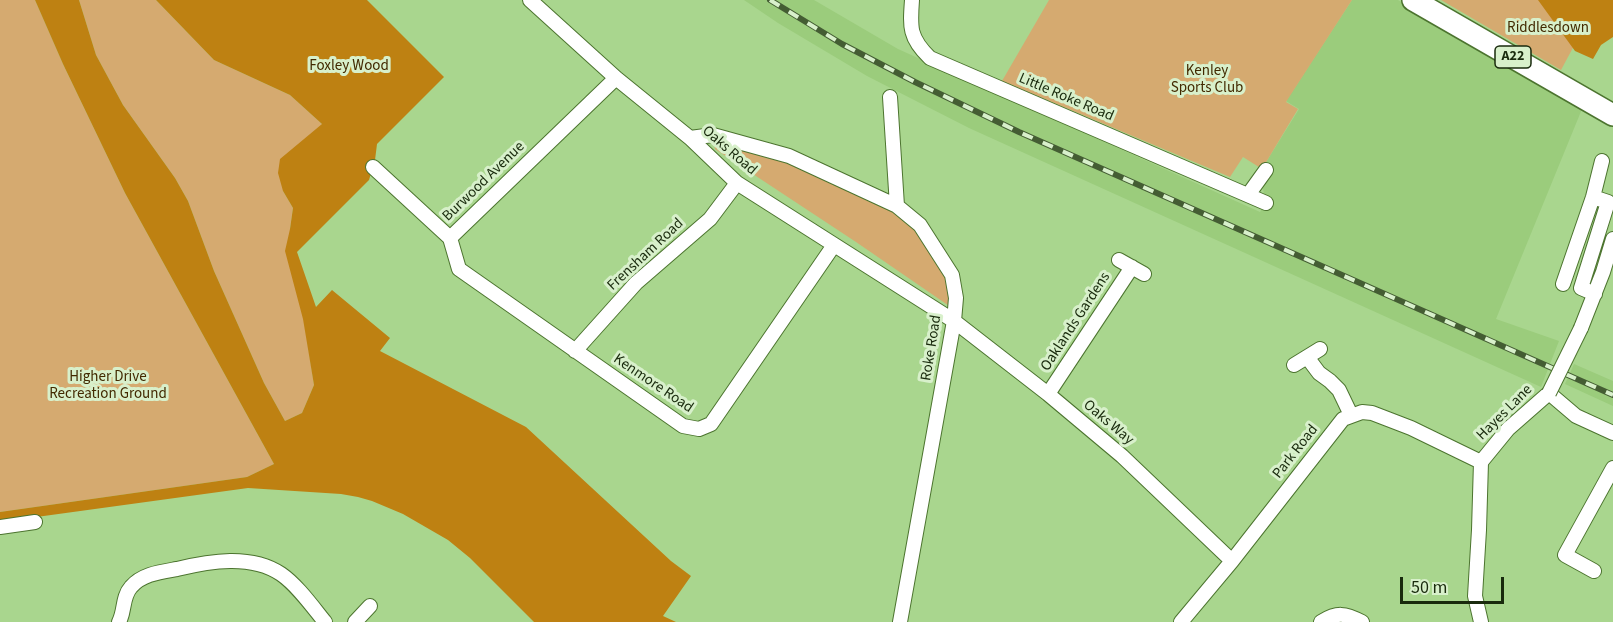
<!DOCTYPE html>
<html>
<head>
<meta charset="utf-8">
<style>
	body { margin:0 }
	#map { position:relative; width:1613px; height:622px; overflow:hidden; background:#a9d68e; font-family:"Source Sans 3",sans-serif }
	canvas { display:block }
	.scale { position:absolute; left:1400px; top:577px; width:104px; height:27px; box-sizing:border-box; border:3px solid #192a0d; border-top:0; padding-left:8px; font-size:18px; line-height:21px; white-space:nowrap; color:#192a0d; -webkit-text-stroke:4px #d8f0cb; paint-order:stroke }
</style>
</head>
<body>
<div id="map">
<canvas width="1613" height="622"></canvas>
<div class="scale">50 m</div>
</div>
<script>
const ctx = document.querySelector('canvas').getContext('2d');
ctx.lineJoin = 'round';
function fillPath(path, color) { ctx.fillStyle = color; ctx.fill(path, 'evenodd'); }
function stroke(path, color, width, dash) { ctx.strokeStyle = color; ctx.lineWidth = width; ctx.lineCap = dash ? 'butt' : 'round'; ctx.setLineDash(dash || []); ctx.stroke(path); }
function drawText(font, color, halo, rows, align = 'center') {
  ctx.font = font + ' "Source Sans 3",sans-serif'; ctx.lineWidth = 6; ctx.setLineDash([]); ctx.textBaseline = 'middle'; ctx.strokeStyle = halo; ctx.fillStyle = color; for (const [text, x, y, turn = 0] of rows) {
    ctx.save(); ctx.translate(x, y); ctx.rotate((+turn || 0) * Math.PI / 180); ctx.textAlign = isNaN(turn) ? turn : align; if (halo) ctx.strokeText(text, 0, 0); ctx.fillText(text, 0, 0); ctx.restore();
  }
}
fillPath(new Path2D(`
	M744,0H814L898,49L1260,212L1268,199L1264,195L1263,188L1265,181L1263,167L1299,109L1286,101L1352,0H1398L1582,109L1496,319L1559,341L1541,387L969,128L867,76L778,23Z
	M1574,364L1613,381V406L1565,384Z`), '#9bcc7c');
fillPath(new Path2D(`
	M0,0H35L63,64L125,193L274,464L247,477L0,512Z
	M79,0H156L214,60L290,95L322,124L283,191L293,208L290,229L314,385L302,413L285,421L264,383L214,271L188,201L175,178L123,105L96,55Z
	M1049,0H1352L1286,102L1298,109L1262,169L1243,157L1230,177L1002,81Z
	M1441,0H1613V5L1575,44L1561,70Z
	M713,135L789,156L897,206L952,275L955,310L856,242L715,149Z`), '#d5aa70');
fillPath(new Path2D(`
	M35,0H79L96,55L123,105L175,178L188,201L214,271L264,383L285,421L302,413L314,385L303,319L285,251L290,229L293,208L283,191L278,173L280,159L322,124L290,95L214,60L156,0H367L444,77L377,144L375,160L369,180L297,252L316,307L332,290L390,338L380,351L526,427L671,561L691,576L663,616L676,622H534L470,558L448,540L403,514L372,501L358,497L341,494L248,488L0,522V512L247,477L274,464L125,193L63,64Z
	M1538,0H1613V37L1601,45L1593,59L1575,51Z`), '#be8112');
const minor = new Path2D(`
	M530,0L616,78L690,138L737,183L954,321L1048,394L1122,456L1232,561
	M912,0C910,27 909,38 930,58L1266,203
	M890,97L897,206L920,225L952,275L956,298L954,321L900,622
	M690,138L713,135L789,156L897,206
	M373,167L450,238L616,78
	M1248,195L1266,170
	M1593,197L1608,202L1581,288L1595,294
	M450,238L459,269L683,426L699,429L711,424L834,245
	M1119,260L1144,274
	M1563,284L1593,197L1602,161
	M1581,328L1603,272L1613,239
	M1320,349L1307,357L1319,373L1330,381L1339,390L1351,415
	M575,351L636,283L710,219L737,183
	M1294,365L1307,357
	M1048,394L1132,267
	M0,527L35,522
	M1594,571L1565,555L1613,468
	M119,622C125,611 122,597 131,587C142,574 160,572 177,569C210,561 251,554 281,574C297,585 312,606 325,622
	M355,622L370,606
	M1181,622L1232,561L1343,419L1362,412L1372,413L1411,428L1481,462
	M1321,622C1337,612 1345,613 1362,622
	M1481,622L1475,596L1479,530L1481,462L1508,429L1549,393L1576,416L1613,433`);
const highway = new Path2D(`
	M1413,0L1613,115`);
stroke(minor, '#4c742f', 16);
stroke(highway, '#4c742f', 24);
stroke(minor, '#fff', 14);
stroke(highway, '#fff', 21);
const rail = new Path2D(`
	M770,0L842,44L915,82L1019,132L1613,395`);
stroke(rail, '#445d33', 6);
stroke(rail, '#d8f0cb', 4, [11]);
const minorBridge = new Path2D(`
	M1549,393L1581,328`);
stroke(minorBridge, '#4c742f', 16, []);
stroke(minorBridge, '#fff', 14);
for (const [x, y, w] of [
	[1513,57,36]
]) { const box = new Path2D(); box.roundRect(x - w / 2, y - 11, w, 22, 4.5); ctx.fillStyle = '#d8f0cb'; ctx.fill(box); stroke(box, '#192a0d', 1.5); }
drawText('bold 14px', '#192a0d', null, [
	["A22",1513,57]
]);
drawText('15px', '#422900', '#d8f0cb', [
	["Riddlesdown",1548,29],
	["Foxley Wood",349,67],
	["Kenley",1207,72],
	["Sports Club",1207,89],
	["Higher Drive",108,378],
	["Recreation Ground",108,395]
]);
drawText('15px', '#192a0d', '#d8f0cb', [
	["Little Roke Road",1066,98,23],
	["Oaks Road",729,151,41],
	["Burwood Avenue",484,182,-44],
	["Frensham Road",646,255,-43],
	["Oaklands Gardens",1076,322,-57],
	["Roke Road",932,348,-81],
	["Kenmore Road",653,384,34],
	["Hayes Lane",1505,413,-45],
	["Oaks Way",1108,423,40],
	["Park Road",1296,452,-52]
]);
</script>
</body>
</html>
